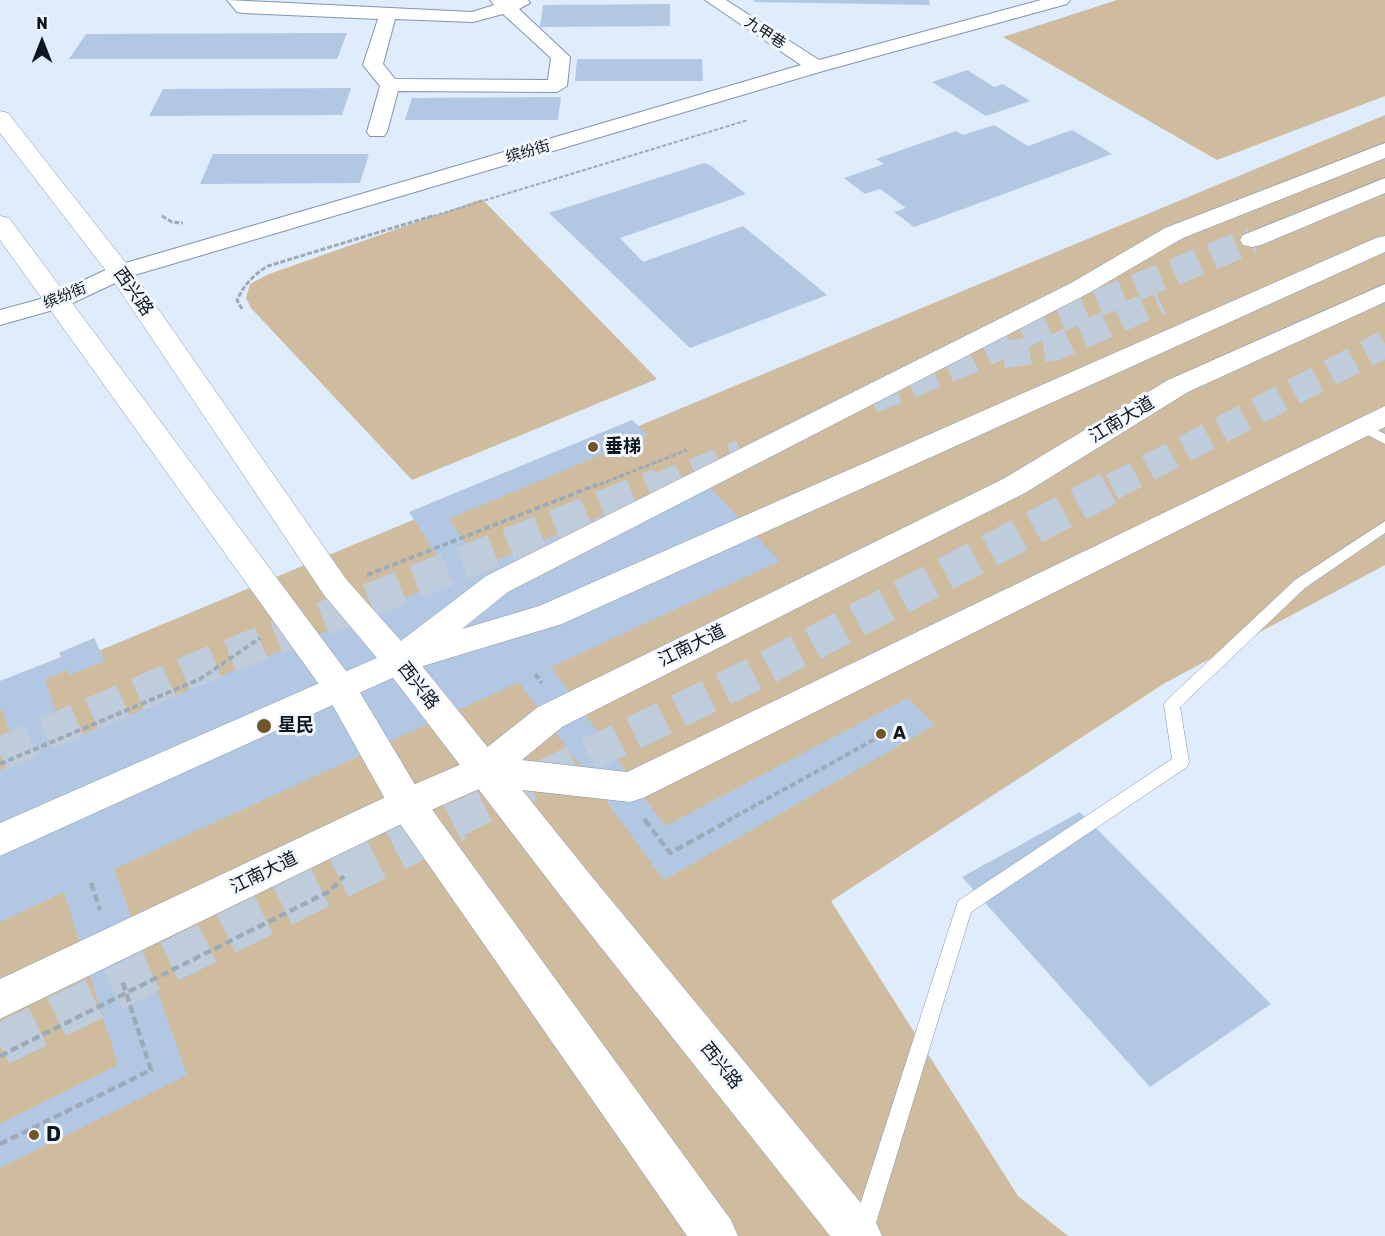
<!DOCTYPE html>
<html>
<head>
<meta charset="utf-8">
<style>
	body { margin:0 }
	#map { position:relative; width:1385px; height:1236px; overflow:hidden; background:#deecfc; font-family:Rubik,sans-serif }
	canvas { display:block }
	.north { position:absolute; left:12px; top:12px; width:60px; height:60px; -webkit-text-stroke:4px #f3f8fe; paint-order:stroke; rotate:0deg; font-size:16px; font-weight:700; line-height:24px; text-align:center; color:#0f1720 }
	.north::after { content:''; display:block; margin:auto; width:21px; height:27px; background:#0f1720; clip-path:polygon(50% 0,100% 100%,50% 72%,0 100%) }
</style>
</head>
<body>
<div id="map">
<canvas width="1385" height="1236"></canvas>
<div class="north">N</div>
</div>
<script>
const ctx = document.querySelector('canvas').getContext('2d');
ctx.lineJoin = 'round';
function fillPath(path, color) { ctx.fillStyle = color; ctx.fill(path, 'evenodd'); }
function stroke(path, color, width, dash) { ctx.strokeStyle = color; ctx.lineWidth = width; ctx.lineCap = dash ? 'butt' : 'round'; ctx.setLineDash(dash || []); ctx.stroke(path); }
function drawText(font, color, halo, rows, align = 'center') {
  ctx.font = font + ' Rubik,"Noto Sans SC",sans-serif'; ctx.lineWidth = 6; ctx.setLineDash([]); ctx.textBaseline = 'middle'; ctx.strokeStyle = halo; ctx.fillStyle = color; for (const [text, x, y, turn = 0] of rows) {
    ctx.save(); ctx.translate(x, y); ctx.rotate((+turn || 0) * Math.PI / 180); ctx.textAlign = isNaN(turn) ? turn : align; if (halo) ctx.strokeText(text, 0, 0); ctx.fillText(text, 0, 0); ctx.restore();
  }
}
fillPath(new Path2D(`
	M1117,0H1385V96L1217,160L1003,37Z
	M1385,115V565L1165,683L831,901L1018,1196L1068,1236H0V692Z
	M482,199L657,379L412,480L251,308L246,298L250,284L269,274Z`), '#cfbc9f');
fillPath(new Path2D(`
	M754,0H929L930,5L754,2Z
	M670,4V26L540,27L543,5Z
	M347,33L337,59H69L86,34Z
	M577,59H702L703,81H575Z
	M967,70L994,87L1003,84L1030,101L986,116L932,82Z
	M351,88L342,115L149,116L163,89Z
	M561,97L558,120H405L412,98Z
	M994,125L1028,146L1072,130L1112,154L914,227L894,212L906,208L880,189L865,194L844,178L884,164L876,159L956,131L963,135Z
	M213,154H369L360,183L200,184Z
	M704,163L710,165L746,194L620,238L643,262L743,226L827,295L690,348L549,213Z
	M632,420L648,435L449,519L481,567L698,475L780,561L551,667L665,826L908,698L935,725L664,880L519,682L114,869L187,1075L0,1168V1124L118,1065L64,892L0,922V770L19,762L2,709L0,710V681L61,657L59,653L94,638L105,661L70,675L67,670L45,680L67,741L452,578L409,512Z
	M1080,812L1271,1004L1150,1087L962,877Z`), '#b2c8e2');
stroke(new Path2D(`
	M1003,355L1056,347L1160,301
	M872,400L971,360L1037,328L1252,240
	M656,487L741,453
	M1112,487L1385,344`), '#bfccdb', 27, [27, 14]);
stroke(new Path2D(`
	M0,754L194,670L659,485
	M454,821L766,668L1115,485`), '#bfccdb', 34, [34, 16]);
stroke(new Path2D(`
	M0,1045L457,820`), '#bfccdb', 42, [42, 21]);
const lane = new Path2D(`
	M1363,423L1385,434V444L1358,430L1356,427Z
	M1385,521V533L1305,588L1180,707L1189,762L1187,767L971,912L872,1236H850L958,901L1172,759L1164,705L1166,701L1295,580Z`);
const street = new Path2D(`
	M227,0L472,12L494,5L490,0H528L530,3L519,9L570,57L567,86L557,92L398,91L387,132L384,136H370L367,132L380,86L363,65L378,19L243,13L237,12ZM503,14L551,58L548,80L395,79L383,64L395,19L473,22Z
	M705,0H726L819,60L1041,0H1070L1067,4L823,71L128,277L64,307L0,325V310L48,297L112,267L801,65Z`);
const secondary = new Path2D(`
	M0,111L8,113L129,267L346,579L411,652L593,878L875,1220L882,1236H830L565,902L387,670L324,595L110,276L0,133Z
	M0,216L9,218L352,679L420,793L731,1220L738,1236H687L394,815L328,697L0,240Z`);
const primary = new Path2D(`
	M1385,143V158L1183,238L1089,293L508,592L462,629L539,606L1376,238L1385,236V252L562,624L410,670L0,856V823L397,649L402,640L486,576L1071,283L1165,228Z
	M1385,284V302L1188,392L1025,493L562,727L522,760L627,772L1385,406V427L643,798L630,802L486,786L420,815L0,1019V979L394,793L471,760L538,707L1003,479L1168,380Z`);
const highway = new Path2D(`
	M1385,178V193L1261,245L1252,247L1243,245L1240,240L1243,235Z`);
stroke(lane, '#8095ae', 1);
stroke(street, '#8095ae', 2);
stroke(secondary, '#8095ae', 1);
stroke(primary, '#8095ae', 1);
stroke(highway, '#8095ae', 1);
stroke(new Path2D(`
	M162,216L165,218
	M427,218L748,120`), '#9daab7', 2, [4, 2]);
stroke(new Path2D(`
	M162,216L172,222L183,223
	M242,309L237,300C244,285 254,274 268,266L432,216
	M593,487L687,450`), '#9daab7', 3, [5, 2]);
stroke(new Path2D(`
	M367,575L596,485
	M535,674L542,683
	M0,764L200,679L260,638
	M644,819L646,821
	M727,821L886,733`), '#9daab7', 4, [6, 3]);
stroke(new Path2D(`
	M645,820L670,853L730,820
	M91,883L100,910
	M0,1056L330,891L344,876
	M0,1144L151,1070L122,980`), '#9daab7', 4.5, [8, 4]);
fillPath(lane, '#fff');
fillPath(street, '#fff');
fillPath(secondary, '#fff');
fillPath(primary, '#fff');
fillPath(highway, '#fff');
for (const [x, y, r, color] of [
	[593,447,6,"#705527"],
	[264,726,8,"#705527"],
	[881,734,6,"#705527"],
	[34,1135,6,"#705527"]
]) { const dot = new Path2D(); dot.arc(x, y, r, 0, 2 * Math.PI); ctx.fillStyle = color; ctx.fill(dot); stroke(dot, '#f3f8fe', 2); }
drawText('15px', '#0f1720', '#f3f8fe', [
	["九甲巷",765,33,33],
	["缤纷街",528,152,-16],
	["缤纷街",65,296,-22]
]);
drawText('18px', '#0f1720', '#f3f8fe', [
	["西兴路",133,292,55],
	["江南大道",1122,420,-31],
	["江南大道",692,646,-26],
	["西兴路",418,686,52],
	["江南大道",264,873,-26],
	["西兴路",721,1066,51]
]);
drawText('bold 18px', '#0f1720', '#f3f8fe', [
	["垂梯",605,447],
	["星民",278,726],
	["A",893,734]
], 'left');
drawText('bold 21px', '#0f1720', '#f3f8fe', [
	["D",46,1135]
], 'left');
</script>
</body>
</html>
